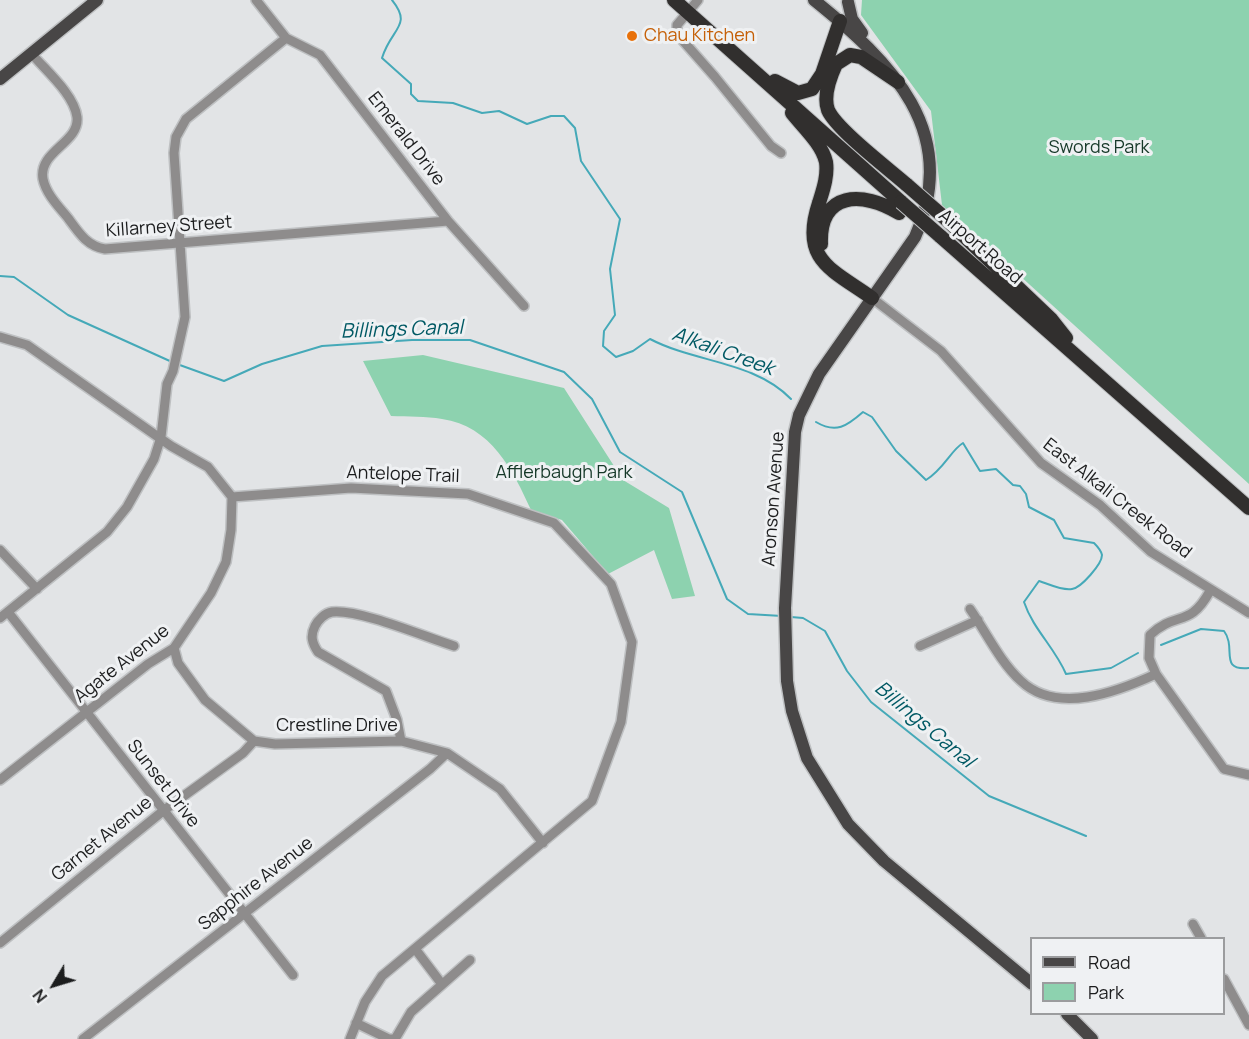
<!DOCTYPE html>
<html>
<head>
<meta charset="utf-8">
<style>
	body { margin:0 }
	#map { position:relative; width:1249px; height:1039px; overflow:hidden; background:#e2e4e6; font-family:Manrope,sans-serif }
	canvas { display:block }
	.legend { position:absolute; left:1030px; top:937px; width:195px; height:78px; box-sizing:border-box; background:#eff1f3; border:2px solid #9b9c9e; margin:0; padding:8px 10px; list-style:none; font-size:18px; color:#1c1d1e }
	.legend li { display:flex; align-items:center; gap:12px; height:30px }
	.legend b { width:30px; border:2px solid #9b9c9e }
	.north { position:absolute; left:24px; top:955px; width:60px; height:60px; -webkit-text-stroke:4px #eff1f3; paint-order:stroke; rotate:232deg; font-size:16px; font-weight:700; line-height:24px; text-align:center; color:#1c1d1e }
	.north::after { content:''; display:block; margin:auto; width:21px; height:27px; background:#1c1d1e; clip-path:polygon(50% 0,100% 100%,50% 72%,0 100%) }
</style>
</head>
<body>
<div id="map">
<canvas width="1249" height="1039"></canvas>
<ul class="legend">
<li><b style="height:8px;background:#484646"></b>Road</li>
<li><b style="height:16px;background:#8dd2af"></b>Park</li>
</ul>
<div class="north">N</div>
</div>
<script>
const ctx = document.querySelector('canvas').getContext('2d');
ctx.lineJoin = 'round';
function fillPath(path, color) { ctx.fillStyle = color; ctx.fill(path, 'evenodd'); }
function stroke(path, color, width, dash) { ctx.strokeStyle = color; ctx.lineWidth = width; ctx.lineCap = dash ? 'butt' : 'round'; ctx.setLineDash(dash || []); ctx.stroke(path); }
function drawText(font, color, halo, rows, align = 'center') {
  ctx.font = font + ' Manrope,sans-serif'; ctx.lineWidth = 6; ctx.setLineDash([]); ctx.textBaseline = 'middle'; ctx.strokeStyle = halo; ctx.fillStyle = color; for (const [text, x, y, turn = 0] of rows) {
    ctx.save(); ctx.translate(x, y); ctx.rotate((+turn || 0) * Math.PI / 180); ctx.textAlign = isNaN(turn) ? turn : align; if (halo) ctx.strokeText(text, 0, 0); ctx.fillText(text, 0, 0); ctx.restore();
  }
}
fillPath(new Path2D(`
	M862,0H1249V484L942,205L931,111L861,15Z
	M423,355L564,388L623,480L669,508L695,596L672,599L654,550L608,574L562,520L531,510C513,470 491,426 442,419C426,416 408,417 391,416L363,361Z`), '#8dd2af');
stroke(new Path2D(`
	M392,0C413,26 391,28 382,58L411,84V94L418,101L453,103L482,113L499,111L527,124L551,116H564L575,128L581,161L620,219L610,269L615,315L604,331L603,346L616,357L633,351L650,339C696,363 754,361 791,399
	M0,276L14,277L68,315L172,362
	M177,364L224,381L262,364L322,346L412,340H470L564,372L592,399L620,452L682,492L727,599L748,614L782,616
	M816,422C836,434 847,426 863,412L872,417L896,451L926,480C944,469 951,450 963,443L980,471L996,469L1013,485L1020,486L1026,494L1029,507L1054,520L1064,538L1094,543C1097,546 1101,550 1102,555C1102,564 1081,588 1072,589C1062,591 1049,584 1039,581L1024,602C1033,629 1055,648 1066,674L1111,668L1138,653
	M791,617L803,618L825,631L847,671L871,702L989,796L1086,836
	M1161,645L1201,629L1224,631C1237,648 1218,671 1249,668`), '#45a9b8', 2);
const minor = new Path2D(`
	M256,0L286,38L320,55L448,221L524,306
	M698,0L677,25V34L715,77L771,146L781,153
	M31,53C45,70 74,94 77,117C80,143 38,151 43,179C46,194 59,207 68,218C79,233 87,246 105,249L448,221
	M872,298L941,351L1041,463L1100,505L1151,552L1249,613
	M0,337L27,345L171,446L208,467L232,497L231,530L226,562L211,593L174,648L148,664L0,780
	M232,497L351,488L468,494L554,523L611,584L632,642L621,722L592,801L382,976L365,1002L350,1039
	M0,550L37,589
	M1210,591C1189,629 1177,610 1150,635L1149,658L1156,674L1224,769L1249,775
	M970,609C986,632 1000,662 1021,681C1057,715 1117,692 1156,674
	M8,612L293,975
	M0,618L107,532L127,507L154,459L161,437L167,384L173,371L185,317L174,153L176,137L186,119L286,38
	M920,646L978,620
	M174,648L178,663L205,700L254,741L275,744L401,741L447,753L500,789L543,843
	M401,741L397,720L386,691L318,652C312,643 310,636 315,626C318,620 325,613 332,612C360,609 425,637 454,646
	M1193,924L1201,938
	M0,943L163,811L243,753L254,741
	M416,950L441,983
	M1224,979L1249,1025
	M356,1023L389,1039H395L411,1012L470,960
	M83,1039L430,769L447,753`);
const major = new Path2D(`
	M814,0C891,62 962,132 915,237L819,374L799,415L795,432L785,608L787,681L792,711L807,758L848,824L884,861L1032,984
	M848,2L852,19L862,33
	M0,79L97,0
	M1067,1014L1092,1039`);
const highway = new Path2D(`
	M674,0L901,202
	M775,81L798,93L812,89L822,74L840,21
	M898,82L861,57L850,55L836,64C830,77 823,96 828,110C836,129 890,170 907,185
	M792,113C803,127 822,144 826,162C828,176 823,190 819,203C800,260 831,269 872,298
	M946,219L1051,319L1066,338
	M940,236L1249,508
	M821,244C819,191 863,191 899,213`);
stroke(minor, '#bec0c2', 12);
stroke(major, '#bec0c2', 15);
stroke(highway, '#bec0c2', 16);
stroke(minor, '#8e8c8c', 9);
stroke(major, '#484646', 12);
stroke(highway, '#312f2e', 14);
const highwayBridge = new Path2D(`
	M907,185L946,219
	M901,202L940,236`);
stroke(highwayBridge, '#bec0c2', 16, []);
stroke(highwayBridge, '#312f2e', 14);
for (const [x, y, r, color] of [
	[632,36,6,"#e8710a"]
]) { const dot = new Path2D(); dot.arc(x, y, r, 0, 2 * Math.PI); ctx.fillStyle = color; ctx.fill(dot); stroke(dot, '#eff1f3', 2); }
drawText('18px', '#c56008', '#eff1f3', [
	["Chau Kitchen",644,36]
], 'left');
drawText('18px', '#1c1d1e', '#eff1f3', [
	["Emerald Drive",406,139,52],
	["Killarney Street",169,227,-4],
	["Airport Road",980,247,41],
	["Antelope Trail",403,475,2],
	["Aronson Avenue",774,499,-86],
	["East Alkali Creek Road",1117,499,38],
	["Agate Avenue",122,664,-38],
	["Crestline Drive",337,726],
	["Sunset Drive",163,784,52],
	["Garnet Avenue",102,839,-39],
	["Sapphire Avenue",256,884,-38]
]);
drawText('18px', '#153828', '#eff1f3', [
	["Swords Park",1099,148],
	["Afflerbaugh Park",564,473]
]);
drawText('italic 20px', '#005964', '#eff1f3', [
	["Billings Canal",402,330,-2],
	["Alkali Creek",723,352,20],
	["Billings Canal",924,725,40]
]);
</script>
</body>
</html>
